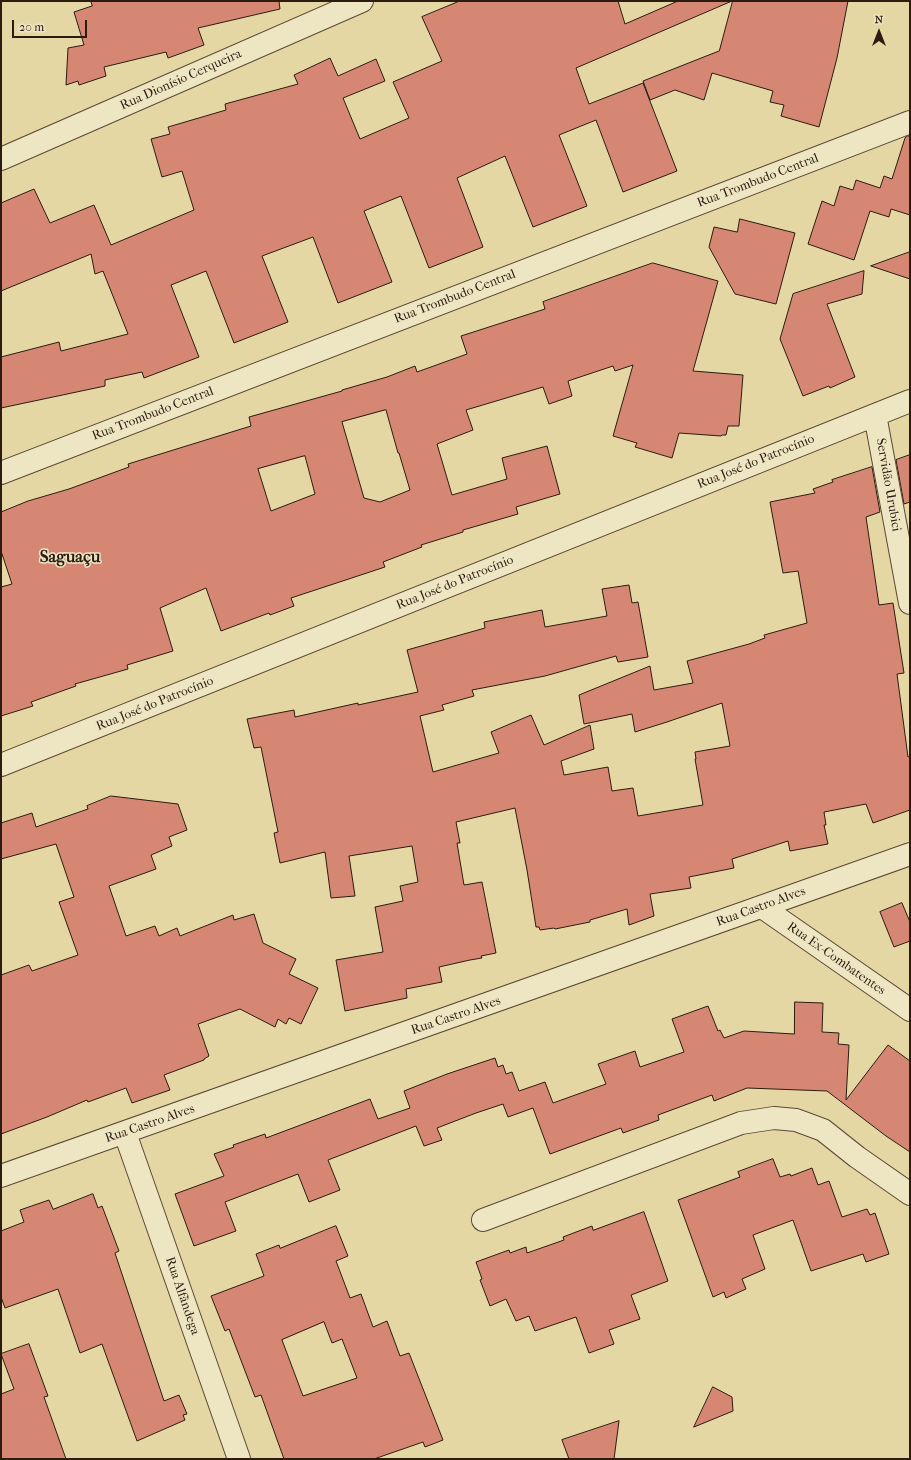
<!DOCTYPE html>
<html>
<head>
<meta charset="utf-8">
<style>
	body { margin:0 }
	#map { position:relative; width:911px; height:1460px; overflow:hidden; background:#e5d7a3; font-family:"IM FELL French Canon",serif }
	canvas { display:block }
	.frame { position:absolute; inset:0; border:2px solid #2b1b10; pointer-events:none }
	.north { position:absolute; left:859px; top:12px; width:40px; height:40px; -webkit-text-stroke:3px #eee5c3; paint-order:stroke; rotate:0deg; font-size:11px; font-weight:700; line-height:16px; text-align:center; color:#2b1b10 }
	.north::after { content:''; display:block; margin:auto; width:14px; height:18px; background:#2b1b10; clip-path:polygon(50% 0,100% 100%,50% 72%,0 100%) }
	.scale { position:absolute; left:12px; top:20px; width:75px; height:18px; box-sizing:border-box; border:2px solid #2b1b10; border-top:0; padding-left:5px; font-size:12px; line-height:14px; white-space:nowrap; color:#2b1b10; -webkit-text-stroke:3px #eee5c3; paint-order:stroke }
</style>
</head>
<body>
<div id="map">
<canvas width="911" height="1460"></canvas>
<div class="frame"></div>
<div class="north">N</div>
<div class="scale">20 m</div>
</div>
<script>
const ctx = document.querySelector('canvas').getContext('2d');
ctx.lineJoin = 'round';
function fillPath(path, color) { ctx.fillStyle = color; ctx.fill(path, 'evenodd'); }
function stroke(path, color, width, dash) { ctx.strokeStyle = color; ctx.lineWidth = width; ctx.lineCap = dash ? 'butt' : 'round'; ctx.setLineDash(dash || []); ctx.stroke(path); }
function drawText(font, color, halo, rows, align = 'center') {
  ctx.font = font + ' "IM FELL French Canon",serif'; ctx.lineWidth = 3; ctx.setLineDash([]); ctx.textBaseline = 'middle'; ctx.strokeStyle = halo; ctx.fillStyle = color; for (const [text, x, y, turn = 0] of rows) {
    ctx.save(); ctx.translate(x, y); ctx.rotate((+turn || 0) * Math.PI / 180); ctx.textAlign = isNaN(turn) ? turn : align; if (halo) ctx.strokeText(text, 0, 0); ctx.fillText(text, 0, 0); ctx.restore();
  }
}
const building = new Path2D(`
	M91,1H279L280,9L198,28L204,45L168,58L166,52L104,67L106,76L79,85L78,81L66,85L68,48L84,45L74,12L92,6Z
	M460,1H618L625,24L678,1H732L576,68L589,104L643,83L677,171L623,192L596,120L559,135L587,206L533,227L505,156L457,178L483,247L429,268L401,196L364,211L392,282L338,303L313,237L262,256L288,322L234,343L206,271L171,285L199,357L144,378L142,372L105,380V386L1,408V357L59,342L61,351L128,334L103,271L95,274L91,254L1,291V203L34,189L50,223L94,205L111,245L194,210L182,171L162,177L151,139L170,134L168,127L226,110L225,104L298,84L294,75L330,58L338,76L376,59L385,81L343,98L360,139L409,118L393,82L442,61L422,17Z
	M733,1H848L837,58L819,127L781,116L784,105L770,102L773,91L712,73L704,100L675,90L650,100L643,81L719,51Z
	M908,136H910V215L891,209L889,217L870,211L854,260L808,244L822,201L834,206L840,186L853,190L856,180L880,188L884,176L892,179L905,138Z
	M740,219L795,233L776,304L735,294L709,247L714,227L737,232Z
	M910,252V279L871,266Z
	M653,263L718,281L693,371L743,375L739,426H728L726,435H722L721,436L679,433L672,458L635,447L637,443L613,436L633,365L615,371L613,366L568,381L572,396L549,404L543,387L466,410L473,430L437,444L452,495L507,479L502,458L547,446L560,494L516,507L518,514L463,530V532L421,545L422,547L383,562L385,567L291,598L294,606L270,615L269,613L221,631L206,588L160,608L173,651L127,665L128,669L75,684L76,686L31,702L33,706L1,716V587L12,584L1,551V512L28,501L69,489L129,467L128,464L251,426L249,417L342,391V390L387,377L415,366L417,372L467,354L461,336L545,309L543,302ZM386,410L398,453H399L410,490L380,502L364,498L342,422ZM305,456L315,494L271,511L258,469Z
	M864,271L862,294L827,304L855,377L830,388L829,386L803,396L780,339L793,294Z
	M910,455V502L904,504L896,460Z
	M872,467L880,512L866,517L879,605L893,603L904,673L897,674L908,757L910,756V810L873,823L866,804L824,812L826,825H824L828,844L790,851L788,841L732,859L734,868L689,877L691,888L650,894L654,916L629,925L627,909L590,920V922L555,929L554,928L540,930L539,927H536L527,870L515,808L456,822L460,843H457L464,885L482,882L496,953L481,956L482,958L470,960L439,967L442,982L406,989L407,998L345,1011L336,960L383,952L375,907L403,901L400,886L418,882L412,846L349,856L355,896L331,898L325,852L280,863L274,833L278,832L261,747L254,748L247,719L294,710L295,717L358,703V705L418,692L407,650L485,628L484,622L542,610L545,627L607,616L602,589L629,585L632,603L638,602L648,657L618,662L616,656L545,676L472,690L474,696L442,705L444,710L420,716L433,772L499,753L491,732L531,715L544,745L590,725L594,749L561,761L564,775L608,767L612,791L633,788L638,816L703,805L695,759H696L695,752L730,746L722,703L667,722L635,732L632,714L584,724L579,695L650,666L654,690L693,683L687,661L749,644L765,638L764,635L807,623L798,571L783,573L770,502L815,493L813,489L833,482L832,480Z
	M111,796L178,804L187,830L169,837L172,846L151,855L156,869L109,886L126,936L155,926L159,936L177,928L180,936L233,915L234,920L254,914L263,943L296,959L289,974L318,988L301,1024L289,1018L286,1024L278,1019L275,1027L240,1009L198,1024L209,1056L204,1059V1060L164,1075L170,1090L132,1103L126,1088L88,1102L87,1100L47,1117L1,1134V975L29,965L32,971L78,955L59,902L74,897L56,844L1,859V823L32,813L36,827L88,809L87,806Z
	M902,903L910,922V941L894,947L880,912Z
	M795,1002L823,1003L822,1032L839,1033L838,1044L849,1045L846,1100L888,1045L910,1061V1152L886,1136L827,1091L747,1088L714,1101L712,1095L658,1115L659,1120L623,1133L621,1128L550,1154L533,1108L508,1117L503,1104L476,1113L437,1128L442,1140L424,1146L416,1126L328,1160L340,1190L309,1202L298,1174L225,1202L236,1231L194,1246L175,1194L224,1176L214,1154L234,1147L233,1145L265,1134L266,1138L370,1099L378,1119L410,1108L404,1091L447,1074L495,1058L498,1067L503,1065L506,1074L512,1072L519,1091L545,1082L553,1103L606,1084L598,1064L635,1051L640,1067L684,1052L672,1019L708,1006L718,1031L720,1030L724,1038L744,1031L794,1034Z
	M773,1159L780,1177L790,1174L791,1176L812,1168L818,1185L829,1181L842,1217L867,1209L870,1215L875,1213L889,1254L866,1262L863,1254L811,1271L793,1220L753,1235L765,1269L742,1279L746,1289L726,1298L724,1292L713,1297L678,1200L740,1177L738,1172Z
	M93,1194L98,1208L102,1206L119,1251L115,1253L164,1401L179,1395L187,1414L183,1415L185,1420L137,1441L102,1344L80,1353L58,1289L5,1308L1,1297V1231L24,1222L20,1210L49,1200L53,1209Z
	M644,1212L668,1281L631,1295L640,1319L609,1330L614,1344L589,1353L576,1317L535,1331L529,1316L516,1321L506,1299L490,1306L480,1280L482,1279L476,1262L509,1250L510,1253L526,1247L527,1253L564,1240L563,1237L592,1226L593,1230Z
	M336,1226L348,1256L336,1261L350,1298L361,1294L373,1327L387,1321L400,1356L409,1353L443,1440L425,1447L423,1442L374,1459H284L261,1395L255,1397L229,1329L225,1331L211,1296L264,1276L256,1254L279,1245L280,1248ZM324,1322L332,1343L342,1339L357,1378L303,1396L282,1340Z
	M29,1344L48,1396L44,1397L66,1459H1V1394L14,1389L1,1354Z
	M713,1387L732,1397L733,1411L694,1427Z
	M619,1421L614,1459H569L562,1440Z`);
fillPath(building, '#d58774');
stroke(building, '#2b1b10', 1);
const street = new Path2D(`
	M1,159L362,1
	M875,415L910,603
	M1,473L910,122
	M1,765L910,401
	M762,907L910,1010
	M125,1133L239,1459
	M1,1176L910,854
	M483,1220L741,1123L774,1118L796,1120L823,1130L857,1157L910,1194`);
stroke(street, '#5a4a35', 24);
stroke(street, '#eee5c3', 22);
drawText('13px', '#2b1b10', '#eee5c3', [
	["Rua Dionísio Cerqueira",181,80,-24],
	["Rua Trombudo Central",758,181,-21],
	["Rua Trombudo Central",455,297,-21],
	["Rua Trombudo Central",153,414,-21],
	["Rua José do Patrocínio",756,462,-22],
	["Servidão Urubici",888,485,80],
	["Rua José do Patrocínio",455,583,-22],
	["Rua José do Patrocínio",155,704,-22],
	["Rua Castro Alves",761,907,-20],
	["Rua Ex-Combatentes",836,959,35],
	["Rua Castro Alves",456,1016,-19],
	["Rua Castro Alves",150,1124,-19],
	["Rua Alfândega",182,1296,71]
]);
drawText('bold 17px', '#2b1b10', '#eee5c3', [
	["Saguaçu",70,558]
]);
</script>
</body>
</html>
